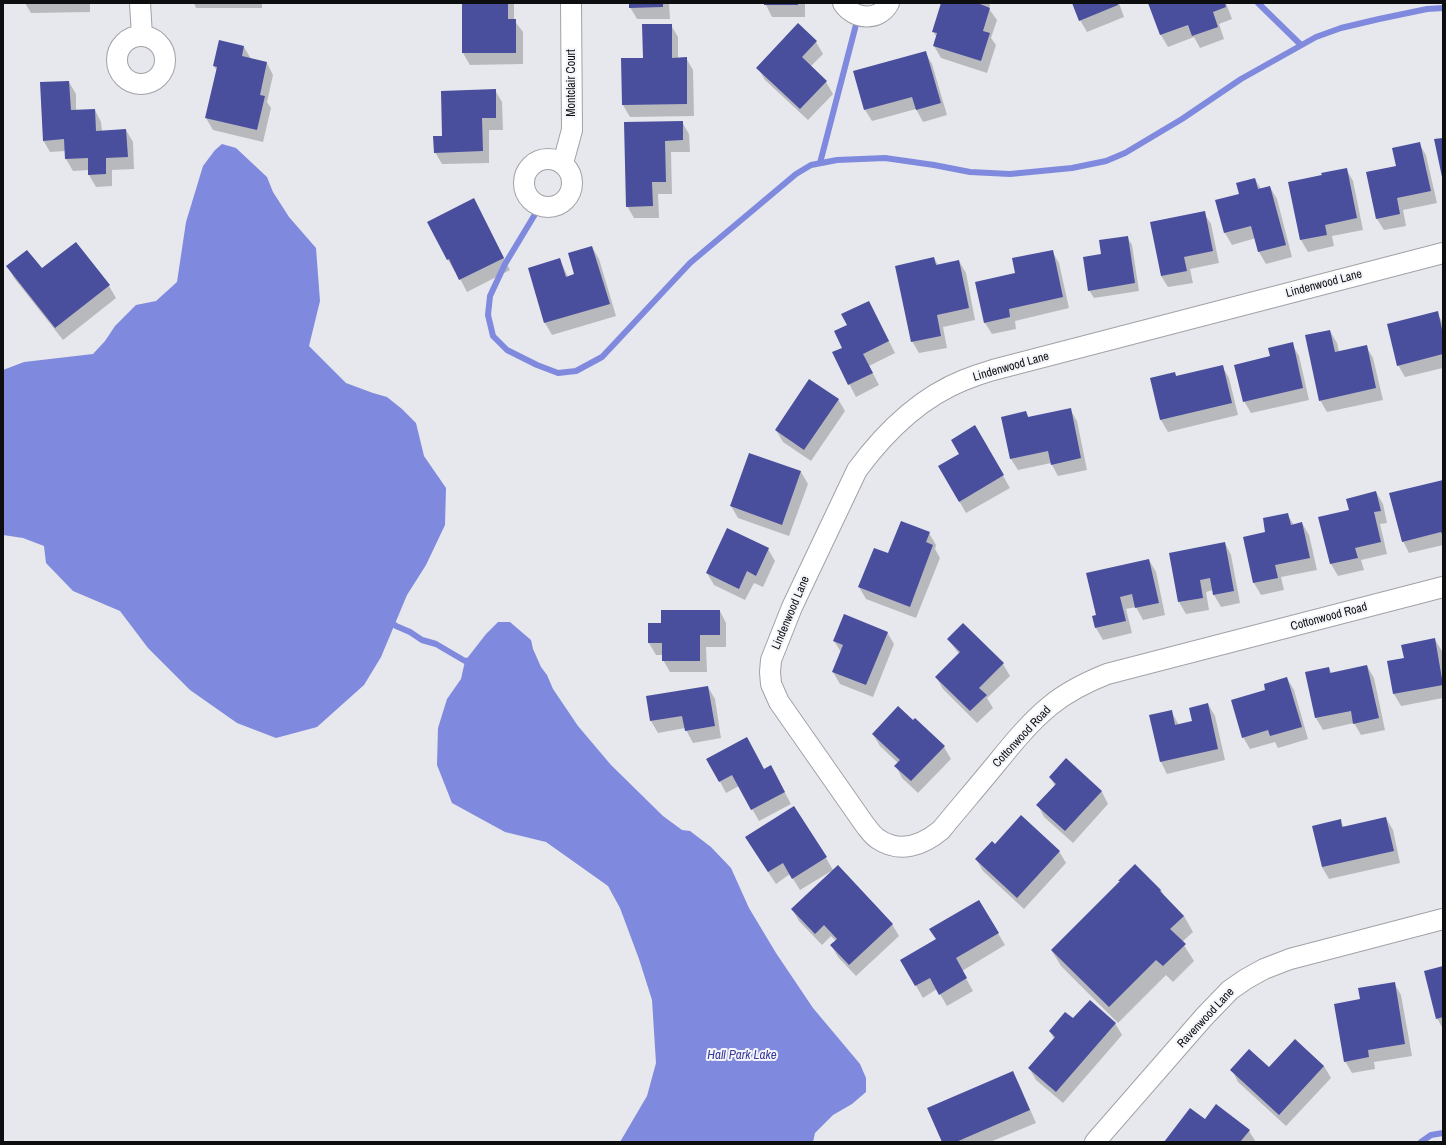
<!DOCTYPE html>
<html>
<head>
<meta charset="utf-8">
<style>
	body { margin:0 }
	#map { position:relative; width:1446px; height:1145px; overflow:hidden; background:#e7e8ed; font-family:"Archivo Narrow",sans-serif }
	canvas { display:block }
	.frame { position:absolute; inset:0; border:4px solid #0d0e0f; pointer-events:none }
</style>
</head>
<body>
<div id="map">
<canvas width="1446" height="1145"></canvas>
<div class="frame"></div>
</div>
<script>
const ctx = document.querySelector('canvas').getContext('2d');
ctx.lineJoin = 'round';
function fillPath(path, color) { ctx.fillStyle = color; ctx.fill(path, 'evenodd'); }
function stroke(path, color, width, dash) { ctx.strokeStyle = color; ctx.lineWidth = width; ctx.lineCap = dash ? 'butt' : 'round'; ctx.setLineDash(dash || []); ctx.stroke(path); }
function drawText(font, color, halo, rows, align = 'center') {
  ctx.font = font + ' "Archivo Narrow",sans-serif'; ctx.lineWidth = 4; ctx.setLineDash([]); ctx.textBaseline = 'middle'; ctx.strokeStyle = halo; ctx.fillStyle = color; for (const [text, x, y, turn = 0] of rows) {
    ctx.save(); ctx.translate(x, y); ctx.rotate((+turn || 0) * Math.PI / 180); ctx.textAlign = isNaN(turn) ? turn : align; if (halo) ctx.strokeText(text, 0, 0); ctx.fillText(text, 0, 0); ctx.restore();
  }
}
fillPath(new Path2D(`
	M222,144L236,148L267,177L273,192L289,217L316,248L320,301L309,346L346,383L373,393L387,397L402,409L416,423L424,456L446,488L445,525L426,565L407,595L381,657L364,685L317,727L276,738L237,723L190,690L148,648L120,611L73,591L46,563L44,546L23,538L3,535V370L24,362L93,354L105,341L115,326L136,305L156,301L177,282L186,222L203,166L215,150Z
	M498,622H510L531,640L533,649L541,667L547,675L553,689L578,726L611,765L663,816L682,830L690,831L711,847L731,868L749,908L776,953L813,1008L860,1064L866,1078V1092L852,1104L833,1115L815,1133L813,1142H620L647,1096L656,1063L652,1000L639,959L620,908L608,886L546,842L505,832L452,803L437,765L438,728L447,699L461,679L465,661L486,634Z`), '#7f89dd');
fillPath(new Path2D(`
	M25,3H90V12L31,13Z
	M194,3H262V8H196Z
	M463,3H514V20L523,32V64L470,65L463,53Z
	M630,3H669L670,19H637L630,7Z
	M765,3H805V17H772Z
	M942,3H989L990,5L989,9L997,20L991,38L996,45L987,73L941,58L934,46L937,38L933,31Z
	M1073,3H1119L1124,17L1087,32L1080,20Z
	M1149,3H1226L1232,19L1219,24L1224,39L1200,48L1194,37L1168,47L1161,35Z
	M671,25L678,37V58H686L693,70L694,116L630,117L623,105L644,59Z
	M816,42L823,54L810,67L826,82L833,94L808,120L765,80L758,68Z
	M244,47L251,59L267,63L273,75L267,102L271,108L263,142L213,130L206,118L217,71L214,66Z
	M925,52L932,64L947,115L923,122L916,109L872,121L865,110Z
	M69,82L76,94V110H95L101,122L102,131L126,130L133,142L134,169L112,170V186L96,187L89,175V170L73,171L66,159L65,151L50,152L43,140Z
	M495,90L502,102L503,130H489V163L442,164L435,152L443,137Z
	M682,122L689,134L690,152H671L672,194H658L659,218H634L627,206L625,123Z
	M1419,143L1426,155L1437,203L1403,210L1406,226L1384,230L1377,219L1397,167Z
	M1346,169L1353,181L1363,230L1332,236L1334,246L1308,252L1301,240L1289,183Z
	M1255,179L1261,189L1270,187L1277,199L1292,257L1266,264L1259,252L1256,238L1232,245L1225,233L1216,201L1240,194Z
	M480,211L510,270L467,292L456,271L455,272L448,260L429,222Z
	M1204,213L1211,224L1219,263L1190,269L1193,283L1168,287L1161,276Z
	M1127,237L1132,245L1139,291L1094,298L1089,290L1102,255Z
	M76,243L109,286L116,298L63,340L14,278L8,266L41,270Z
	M592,247L599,259L616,316L552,335L545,323L529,269L560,260L568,277L575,275Z
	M1052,251L1059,263L1069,308L1015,321L1016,329L992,334L985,323L1016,273Z
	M934,258L938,265L959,261L966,273L975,320L943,327L947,348L919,353L912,341Z
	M869,302L895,353L869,366L879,385L856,397L833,353L843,348L848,325Z
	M1437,313L1443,323V368L1405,377L1398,365Z
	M1330,331L1337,343L1339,352L1366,346L1373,358L1383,400L1327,412L1320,400Z
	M1292,344L1299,356L1309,400L1251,413L1244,401L1271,357Z
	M1222,366L1229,378L1238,415L1168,432L1161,420L1151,378L1174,373L1177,377Z
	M838,399L845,411L811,461L783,442L776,430Z
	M1070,409L1077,421L1087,470L1058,476L1051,463L1018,470L1011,459L1026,412L1029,418Z
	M975,427L1010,488L966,513L939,466L960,454Z
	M750,454L801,472L808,484L789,536L738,518L731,506Z
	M1443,481V545L1409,553L1403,541Z
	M1376,492L1383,504L1387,523L1380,524L1387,554L1361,560L1364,570L1338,576L1331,564L1320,518L1350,510Z
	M1287,514L1294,525L1302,523L1309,535L1317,570L1281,577L1284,590L1261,595L1254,583L1244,537L1267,532Z
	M929,533L936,545L935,549L940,558L916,618L866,599L859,587L889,555Z
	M1225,543L1231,555L1240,603L1221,607L1214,595L1213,590L1206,592L1209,610L1186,614L1179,602Z
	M768,549L775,561L763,587L754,583L745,600L714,585L707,573Z
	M1149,560L1156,572L1165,615L1143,620L1136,607L1126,609L1132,633L1103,640L1096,628L1097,616Z
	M720,611L726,623V647H706L707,672H670L663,660V655H656L649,643V624H662Z
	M887,632L894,644L873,697L840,684L833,672L841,652L834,641Z
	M948,639L1003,664L1010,676L987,698L993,708L977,723L943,689L936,677L959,654Z
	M1435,640L1442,651L1443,659V698L1401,706L1394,694L1405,659Z
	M1367,666L1374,678L1385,730L1361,735L1354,723L1323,730L1316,718L1306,673L1329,668L1332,674Z
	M1287,678L1294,690L1308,739L1278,748L1275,742L1250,749L1243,737L1267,690Z
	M708,687L715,699L721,738L693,743L685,728L658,733L651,721Z
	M1208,704L1215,716L1225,760L1167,774L1161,762L1171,711L1179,725L1194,722Z
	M913,721L944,747L951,759L918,793L902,778L896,766L898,763L880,746L873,734Z
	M708,759L764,770L777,778L791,804L759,821L739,786L726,793Z
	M1066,760L1102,792L1108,804L1073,843L1044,817L1038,805L1055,786L1050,777Z
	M1386,818L1393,830L1400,863L1329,879L1322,867L1340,821L1344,827Z
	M995,845L1059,851L1066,863L1024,909L983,871L976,859Z
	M753,849L826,858L833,870L800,890L790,874L776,884Z
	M1120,881L1161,890L1165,898L1184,916L1193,932L1182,942L1194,961L1173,982L1166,975L1118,1023L1061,966L1052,951L1120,882Z
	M979,901L1005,945L962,971L973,991L947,1006L937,989L923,998L901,960L937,940Z
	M792,909L892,924L899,936L856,976L838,957L831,945L836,941L831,936L822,945L799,921Z
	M1443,968V1029L1437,1018Z
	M1394,983L1401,995L1412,1056L1374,1062L1375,1069L1352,1073L1345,1061L1362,1000Z
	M1074,1020L1115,1023L1122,1035L1063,1103L1036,1080L1029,1068L1054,1039L1050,1031Z
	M1295,1040L1324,1066L1331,1078L1286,1126L1238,1082L1232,1070L1269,1069Z
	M1012,1072L1019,1084L1036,1123L990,1142H943Z
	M1205,1120L1249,1131L1256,1142H1165Z`), '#0003');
stroke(new Path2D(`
	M1258,3L1301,45
	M820,163L858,17
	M540,206L505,264L490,296L488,315L493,336L507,350L537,365L558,373L576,371L602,357L690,263L796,174L811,165L837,160L885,158L934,165L970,172L1010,174L1072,168L1106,161L1125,153L1182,119L1241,79L1316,37L1341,28L1379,19L1427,9L1443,8
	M389,620L396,626L410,632L422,640L436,644L465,661L473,660
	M1421,1142L1431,1135L1443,1133`), '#7f89dd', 6);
fillPath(new Path2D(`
	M462,3H508V19H516V53H462Z
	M629,3H663V7L629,8Z
	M764,3H798V5H764Z
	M941,3H981L980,4L990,8L983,31L990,33L981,61L933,46L937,33L932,32Z
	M1072,3H1118V5L1079,21Z
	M1148,3H1225L1226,7L1213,12L1218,27L1192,36L1188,25L1160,35Z
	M798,23L817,41L802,57L827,81L800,109L756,68Z
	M642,24H672V58L687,57V104L622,105L621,58H643Z
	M219,40L244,46L242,56L267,62L260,95L265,96L257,130L205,118L217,67L213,66Z
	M926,51L941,103L916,110L912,97L864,110L853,71Z
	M69,81L71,110L95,109L96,131L126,129L128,157L106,158V174L88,175V158L65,159L64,139L43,141L40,82Z
	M496,89V118H482L483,151L434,153L433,136H442L441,91Z
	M683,121V140L665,141L666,182H652L653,206L626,207L624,122Z
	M1443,138V177H1442L1434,139Z
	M1420,142L1431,191L1397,198L1400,214L1376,219L1366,172L1396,166L1392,148Z
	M1347,168L1357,218L1325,225L1327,235L1300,240L1288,182L1322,175L1321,173Z
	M1255,178L1258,189L1270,186L1286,245L1258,252L1251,226L1224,233L1215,200L1239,194L1236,183Z
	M474,198L504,258L459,280L449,259L447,260L427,222Z
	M1205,211L1213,251L1184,257L1187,271L1161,276L1150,222Z
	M1128,236L1135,283L1088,291L1083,257L1101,254L1099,240Z
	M76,242L110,285L55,328L6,266L27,250L42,268Z
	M592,246L610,304L544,323L528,268L560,258L566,277L574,274L568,253Z
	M1053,250L1063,297L1009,309L1010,317L984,323L975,282L1015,273L1012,258Z
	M934,257L936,265L959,260L969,308L937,315L941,336L911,342L895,266Z
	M869,301L889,341L863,354L873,373L848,385L832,352L842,348L834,331L847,325L841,314Z
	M1438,311L1443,334V354L1397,366L1387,324Z
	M1330,330L1335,352L1367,345L1376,388L1319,401L1305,335Z
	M1293,342L1303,388L1243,402L1234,365L1270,356L1268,348Z
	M1223,365L1232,403L1160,420L1150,378L1175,372L1176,376Z
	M809,379L839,399L804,450L775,430Z
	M1071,408L1081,458L1051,465L1048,451L1010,459L1001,417L1026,411L1028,417Z
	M975,425L1004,475L959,502L938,466L959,454L951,440Z
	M749,453L801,471L782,525L730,506Z
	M1443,480V537L1441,532L1402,542L1389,493Z
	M1376,491L1381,511L1374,512L1381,542L1355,548L1358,558L1330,564L1318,517L1349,510L1346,499Z
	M1288,513L1291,525L1302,522L1310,558L1275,565L1278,578L1253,583L1243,537L1265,532L1263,518Z
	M901,521L930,532L926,542L933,545L910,607L858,587L874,548L888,553Z
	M727,528L769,548L756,576L747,571L739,589L706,573Z
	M1225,542L1234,591L1213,595L1210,578L1200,580L1203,598L1178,602L1169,553Z
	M1149,559L1159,603L1135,608L1132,594L1120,597L1126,621L1095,628L1092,616L1096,615L1086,573Z
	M661,610H720V635H700V661H662V643H648V623H661Z
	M844,614L888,632L866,685L832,672L843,645L833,641Z
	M963,623L1004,663L979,688L987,695L970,711L935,677L960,652L947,639Z
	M1435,638L1443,685L1393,694L1387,661L1404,658L1401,645Z
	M1367,665L1379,718L1353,724L1351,711L1315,718L1305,672L1329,667L1330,673Z
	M1287,677L1302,727L1270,736L1268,730L1242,738L1231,700L1265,690L1264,684Z
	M708,686L715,726L685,731L682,716L650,721L646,696Z
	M1208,703L1218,749L1160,762L1149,715L1172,710L1175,725L1192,721L1189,708Z
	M898,706L913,720L915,718L945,746L911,781L894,766L900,760L872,734Z
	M747,737L764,769L771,765L785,792L751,810L732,775L719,782L706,759Z
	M1066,758L1102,791L1065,831L1036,805L1056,784L1049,777Z
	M794,806L827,857L792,879L783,863L768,872L745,837Z
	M1021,815L1060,851L1017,898L975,859L992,841L995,844Z
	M1386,817L1394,851L1322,867L1312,826L1341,819L1342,827Z
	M1135,864L1161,890L1160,891L1184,916L1170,929L1186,944L1163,966L1156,960L1109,1007L1051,950L1120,881H1118Z
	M838,865L893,924L849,965L830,945L837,939L824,925L815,934L791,909Z
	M979,900L999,933L956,958L967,978L939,995L930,978L915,986L900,960L936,939L929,929Z
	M1443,966V1017L1436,1019L1424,971Z
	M1395,982L1405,1044L1368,1050L1369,1057L1344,1062L1334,1004L1360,999L1358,988Z
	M1090,1000L1116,1023L1056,1092L1028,1068L1055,1037L1049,1031L1065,1012L1073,1018Z
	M1295,1039L1324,1066L1279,1115L1230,1070L1249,1049L1269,1067Z
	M1013,1071L1030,1110L956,1142H942L927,1108Z
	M1216,1104L1250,1130L1240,1142H1164L1190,1108L1205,1119Z`), '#494e9d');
const street = new Path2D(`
	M140,3L142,36
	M843,3C854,20 879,22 889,3
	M117 60a24 24 0 1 1 48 0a24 24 0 1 1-48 0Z
	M524 183a24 24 0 1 1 48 0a24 24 0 1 1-48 0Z
	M563,163L572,130L571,3
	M1443,253L993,370C983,373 974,376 964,380C919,398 885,432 857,470L792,607L771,660L770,672L771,684L779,702L865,825C869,830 873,836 878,839C900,854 923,845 941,830C959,808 978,786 996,764C1013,743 1030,722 1051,705C1067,692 1087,682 1107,674L1443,587
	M1095,1142L1204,1017L1230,990L1246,979L1264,969L1290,959L1443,919`);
stroke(street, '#a1a2a7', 22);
stroke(street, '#fff', 20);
drawText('12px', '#0d0e0f', '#f4f5fa', [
	["Montclair Court",572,83,-90],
	["Lindenwood Lane",1324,284,-15],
	["Lindenwood Lane",1011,367,-16],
	["Lindenwood Lane",791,613,-67],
	["Cottonwood Road",1329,617,-15],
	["Cottonwood Road",1022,737,-47],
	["Ravenwood Lane",1206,1018,-47]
]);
drawText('italic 13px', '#3a3a9c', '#f4f5fa', [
	["Hall Park Lake",742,1056]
]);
</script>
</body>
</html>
